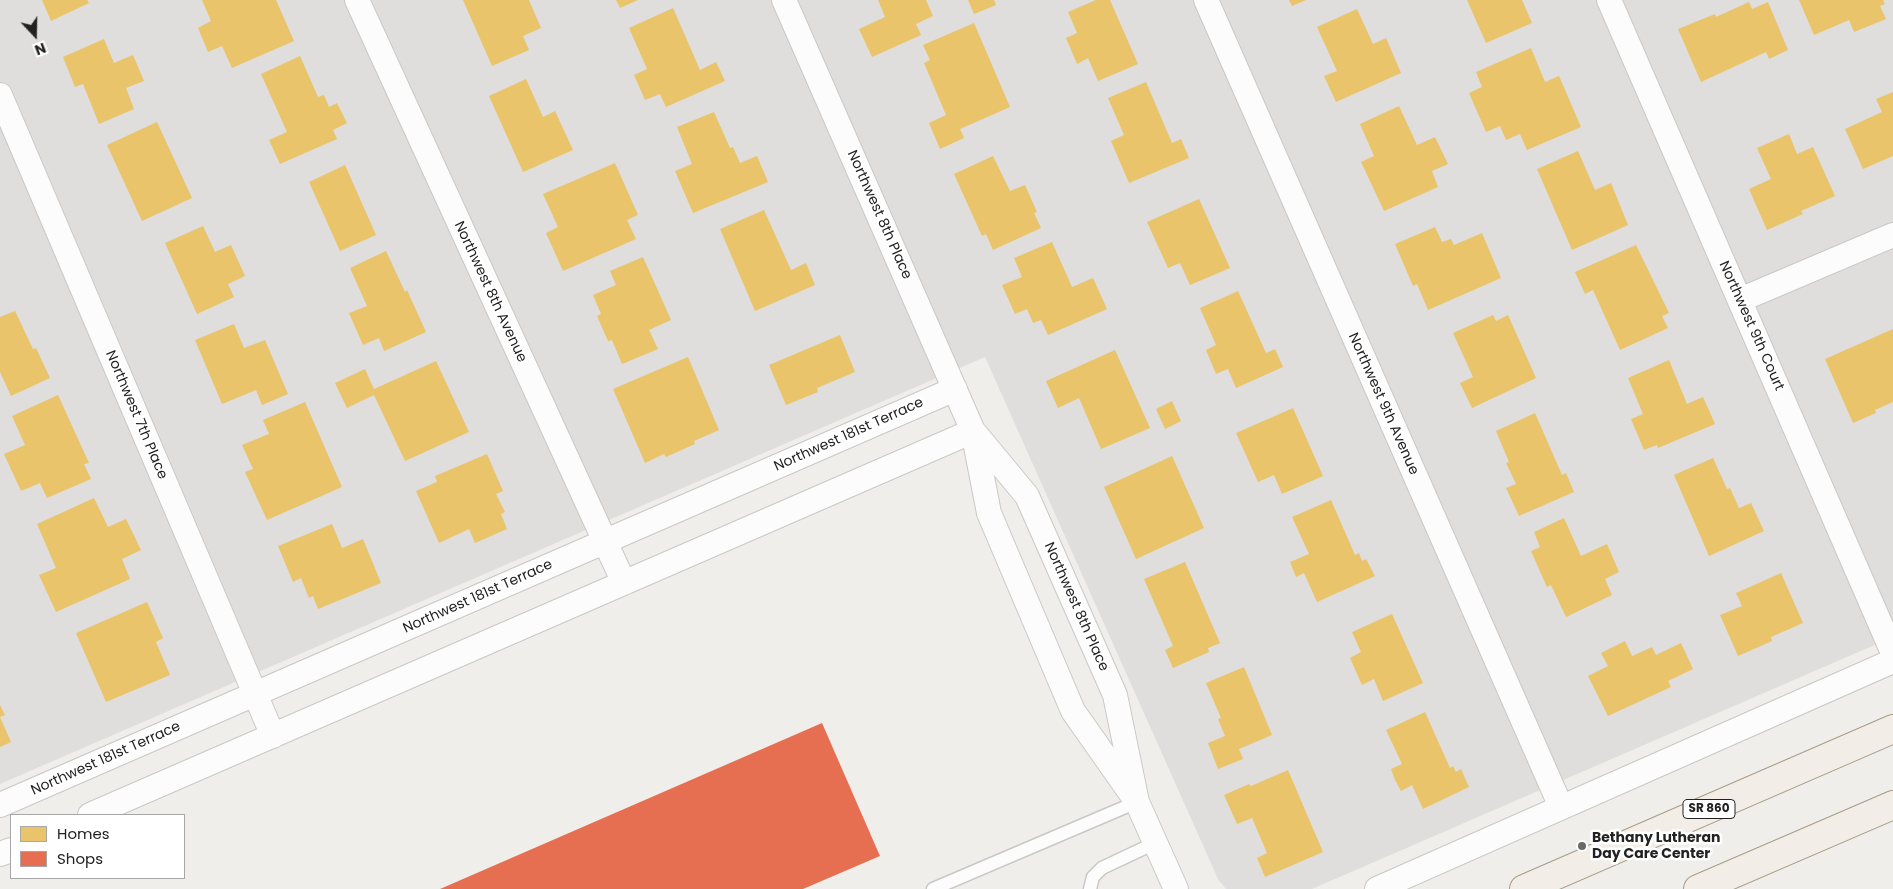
<!DOCTYPE html>
<html>
<head>
<meta charset="utf-8">
<style>
	body { margin:0 }
	#map { position:relative; width:1893px; height:889px; overflow:hidden; background:#f0eeeb; font-family:Poppins,sans-serif }
	canvas { display:block }
	.legend { position:absolute; left:10px; top:814px; width:175px; height:65px; box-sizing:border-box; background:#fff; border:1px solid #a7a7a7; margin:0; padding:6px 9px; list-style:none; font-size:15px; color:#222 }
	.legend li { display:flex; align-items:center; gap:10px; height:25px }
	.legend b { width:25px; border:1px solid #a7a7a7 }
	.north { position:absolute; left:10px; top:10px; width:50px; height:50px; -webkit-text-stroke:4px #fff; paint-order:stroke; rotate:159deg; font-size:14px; font-weight:700; line-height:20px; text-align:center; color:#222 }
	.north::after { content:''; display:block; margin:auto; width:18px; height:22px; background:#222; clip-path:polygon(50% 0,100% 100%,50% 72%,0 100%) }
</style>
</head>
<body>
<div id="map">
<canvas width="1893" height="889"></canvas>
<ul class="legend">
<li><b style="height:14px;background:#e9c46a"></b>Homes</li>
<li><b style="height:14px;background:#e76f51"></b>Shops</li>
</ul>
<div class="north">N</div>
</div>
<script>
const ctx = document.querySelector('canvas').getContext('2d');
ctx.lineJoin = 'round';
function fillPath(path, color) { ctx.fillStyle = color; ctx.fill(path, 'evenodd'); }
function stroke(path, color, width, dash) { ctx.strokeStyle = color; ctx.lineWidth = width; ctx.lineCap = dash ? 'butt' : 'round'; ctx.setLineDash(dash || []); ctx.stroke(path); }
function drawText(font, color, halo, rows, align = 'center') {
  ctx.font = font + ' Poppins,sans-serif'; ctx.lineWidth = 5; ctx.setLineDash([]); ctx.textBaseline = 'middle'; ctx.strokeStyle = halo; ctx.fillStyle = color; for (const [text, x, y, turn = 0] of rows) {
    ctx.save(); ctx.translate(x, y); ctx.rotate((+turn || 0) * Math.PI / 180); ctx.textAlign = isNaN(turn) ? turn : align; if (halo) ctx.strokeText(text, 0, 0); ctx.fillText(text, 0, 0); ctx.restore();
  }
}
fillPath(new Path2D(`
	M0,0H1893V637L1312,889H1226L1218,879L985,357L0,784Z`), '#dfdedc');
fillPath(new Path2D(`
	M42,0H87L89,3L51,21Z
	M202,0H276L294,41L232,68L222,46L208,52L198,28L211,21Z
	M463,0H529L541,28L523,36L529,50L492,66Z
	M616,0H638L620,8Z
	M878,0H926L933,16L916,24L921,35L872,57L859,29L885,17Z
	M968,0H994L996,5L974,14Z
	M1096,0H1110L1138,64L1098,81L1088,58L1077,64L1066,38L1077,33L1068,12Z
	M1289,0H1306L1292,6Z
	M1467,0H1522L1532,23L1486,43Z
	M1799,0H1883L1885,4L1880,6L1886,19L1854,32L1849,20L1814,35Z
	M1749,2L1752,9L1768,2L1788,50L1769,59L1766,52L1701,82L1678,29L1715,14L1716,17Z
	M673,8L700,70L716,62L725,81L666,107L660,94L645,100L634,75L647,69L629,28Z
	M1357,9L1373,44L1386,38L1401,73L1336,102L1324,76L1337,71L1317,27Z
	M974,23L1010,107L960,129L964,138L940,149L929,123L946,115L924,63L930,60L923,45Z
	M104,39L114,63L133,55L144,81L126,88L134,109L99,124L83,84L75,87L63,57Z
	M1531,48L1545,82L1559,76L1581,127L1527,150L1520,134L1506,140L1500,126L1486,132L1469,93L1482,87L1476,72Z
	M300,56L318,97L324,95L329,107L337,103L347,123L333,130L337,139L280,164L269,140L287,132L261,74Z
	M526,79L543,117L555,111L573,150L523,172L489,96Z
	M1146,82L1172,143L1181,139L1189,158L1129,183L1111,141L1124,135L1108,98Z
	M1893,92V156L1863,169L1845,129L1882,112L1876,99Z
	M1399,106L1417,145L1435,137L1448,164L1432,171L1438,187L1384,211L1361,162L1374,156L1360,124Z
	M714,112L730,148L733,147L740,163L757,156L768,182L693,213L675,171L692,164L677,127Z
	M157,122L192,198L142,221L107,145Z
	M1789,134L1797,154L1813,147L1835,196L1801,211L1803,214L1767,230L1749,189L1771,179L1757,148Z
	M1578,151L1595,190L1611,183L1628,225L1572,250L1537,169Z
	M993,156L1010,191L1025,185L1037,212L1034,213L1041,228L993,250L986,234L982,236L954,174Z
	M615,163L638,215L627,220L636,239L563,271L546,233L558,227L543,194Z
	M345,165L376,235L340,251L309,182Z
	M1199,199L1230,268L1190,285L1180,263L1168,268L1147,222Z
	M764,210L791,270L806,263L815,285L755,311L720,229Z
	M203,226L215,252L231,245L245,276L228,284L234,297L197,314L165,243Z
	M1435,227L1442,242L1451,239L1454,245L1482,233L1501,278L1428,310L1417,284L1413,286L1395,244Z
	M1052,242L1072,287L1093,278L1107,309L1048,335L1041,320L1033,323L1027,309L1015,314L1002,285L1022,277L1014,258Z
	M1636,245L1669,313L1662,316L1668,328L1620,350L1593,290L1585,294L1575,272Z
	M386,251L405,292L407,290L426,332L384,351L379,338L363,345L349,313L367,306L350,268Z
	M643,257L671,320L649,330L658,349L622,364L612,340L608,341L597,316L601,314L593,295L616,285L610,271Z
	M1238,291L1266,353L1275,349L1283,367L1236,388L1228,369L1216,374L1206,350L1216,345L1200,308Z
	M15,311L33,349L36,348L50,378L11,396L0,372V317Z
	M1493,315L1496,321L1508,315L1536,378L1472,408L1460,383L1473,377L1453,333Z
	M234,324L244,348L265,340L288,394L262,405L256,390L222,404L195,340Z
	M1893,329V402L1875,410L1876,413L1853,423L1825,359Z
	M840,335L855,372L817,388L818,392L786,405L769,365Z
	M1115,350L1150,428L1101,449L1079,398L1058,408L1046,381Z
	M688,357L719,430L694,441L695,444L666,457L664,454L645,463L613,389Z
	M1669,360L1687,404L1703,397L1715,424L1658,448L1657,445L1644,450L1631,419L1643,414L1628,378Z
	M436,361L469,432L405,461L374,395L347,408L335,383L365,369L374,389Z
	M58,395L89,463L84,464L91,479L47,498L40,483L21,491L4,454L25,445L12,416Z
	M1172,401L1181,421L1165,429L1156,409Z
	M305,402L342,487L267,520L245,472L253,469L242,445L269,434L263,420Z
	M1293,408L1323,476L1282,494L1274,475L1258,482L1236,433Z
	M1535,413L1562,475L1566,473L1574,492L1519,516L1506,488L1516,484L1506,463L1509,462L1496,431Z
	M487,454L503,491L496,494L505,512L501,514L507,529L475,543L469,529L439,543L416,491L437,482L435,476Z
	M1172,456L1204,528L1136,559L1104,487Z
	M1713,458L1727,489L1730,488L1739,508L1751,503L1764,531L1709,556L1674,475Z
	M94,498L108,527L126,519L141,550L122,559L130,579L56,612L39,575L56,568L37,524Z
	M1331,500L1355,555L1359,553L1362,561L1366,559L1375,576L1317,602L1304,573L1296,577L1290,562L1309,554L1292,517Z
	M1564,518L1581,556L1607,544L1619,572L1605,579L1612,595L1566,617L1551,585L1547,587L1531,551L1540,547L1534,532Z
	M332,524L342,548L363,539L381,583L318,609L313,596L309,598L301,578L293,582L278,546Z
	M1185,562L1220,643L1208,648L1209,652L1173,668L1165,650L1173,646L1144,579Z
	M1781,573L1803,623L1771,637L1772,641L1738,656L1720,615L1742,606L1736,593Z
	M147,602L163,638L156,642L170,675L106,702L76,633Z
	M1392,614L1423,683L1383,701L1374,679L1362,685L1350,658L1361,652L1352,632Z
	M1625,641L1632,656L1652,647L1656,655L1681,643L1693,669L1668,681L1671,687L1608,716L1588,676L1608,666L1601,653Z
	M1244,667L1272,735L1239,749L1243,759L1218,769L1208,743L1225,736L1218,719L1221,718L1206,683Z
	M0,705L5,715L0,717L11,742L0,747Z
	M1425,712L1450,768L1453,766L1456,772L1461,769L1469,787L1423,809L1412,785L1401,791L1395,780L1391,769L1402,764L1386,730Z
	M1288,770L1323,852L1265,877L1257,858L1267,853L1252,818L1237,824L1224,795L1249,784L1251,786Z`), '#e9c46a');
fillPath(new Path2D(`
	M822,723L880,856L803,889H440Z`), '#e76f51');
const lane = new Path2D(`
	M933,889L1137,802
	M1090,889L1093,877L1102,868L1155,843`);
const street = new Path2D(`
	M357,0L624,583
	M784,0L973,431L989,513L1073,711L1137,802
	M1206,0L1561,807
	M1609,0L1893,653
	M0,95L273,736
	M1740,300L1893,235
	M974,432L1027,496L1115,695L1137,802L1176,889
	M0,805L955,389
	M90,815L973,431
	M0,854L11,850
	M1377,889L1893,661`);
const primary = new Path2D(`
	M1524,889L1893,729
	M1698,889L1893,805`);
stroke(lane, '#c9c8c7', 15);
stroke(street, '#c9c8c7', 26);
stroke(primary, '#a79c86', 30);
stroke(lane, '#fdfcfc', 12);
stroke(street, '#fdfcfc', 24);
stroke(primary, '#f3ede7', 28);
for (const [x, y, r, color] of [
	[1582,846,5,"#6a6968"]
]) { const dot = new Path2D(); dot.arc(x, y, r, 0, 2 * Math.PI); ctx.fillStyle = color; ctx.fill(dot); stroke(dot, '#fff', 2); }
for (const [x, y, w] of [
	[1709,809,52]
]) { const box = new Path2D(); box.roundRect(x - w / 2, y - 9.5, w, 19, 4); ctx.fillStyle = '#fff'; ctx.fill(box); stroke(box, '#222', 1); }
drawText('bold 12px', '#222', null, [
	["SR 860",1709,809]
]);
drawText('14px', '#222', '#fff', [
	["Northwest 8th Place",879,215,66],
	["Northwest 8th Avenue",490,292,65],
	["Northwest 9th Court",1751,326,66],
	["Northwest 9th Avenue",1383,404,66],
	["Northwest 7th Place",136,415,67],
	["Northwest 181st Terrace",849,435,-24],
	["Northwest 181st Terrace",478,597,-24],
	["Northwest 8th Place",1076,607,66],
	["Northwest 181st Terrace",106,759,-24]
]);
drawText('bold 14px', '#222', '#fff', [
	["Bethany Lutheran",1592,838],
	["Day Care Center",1592,854]
], 'left');
</script>
</body>
</html>
